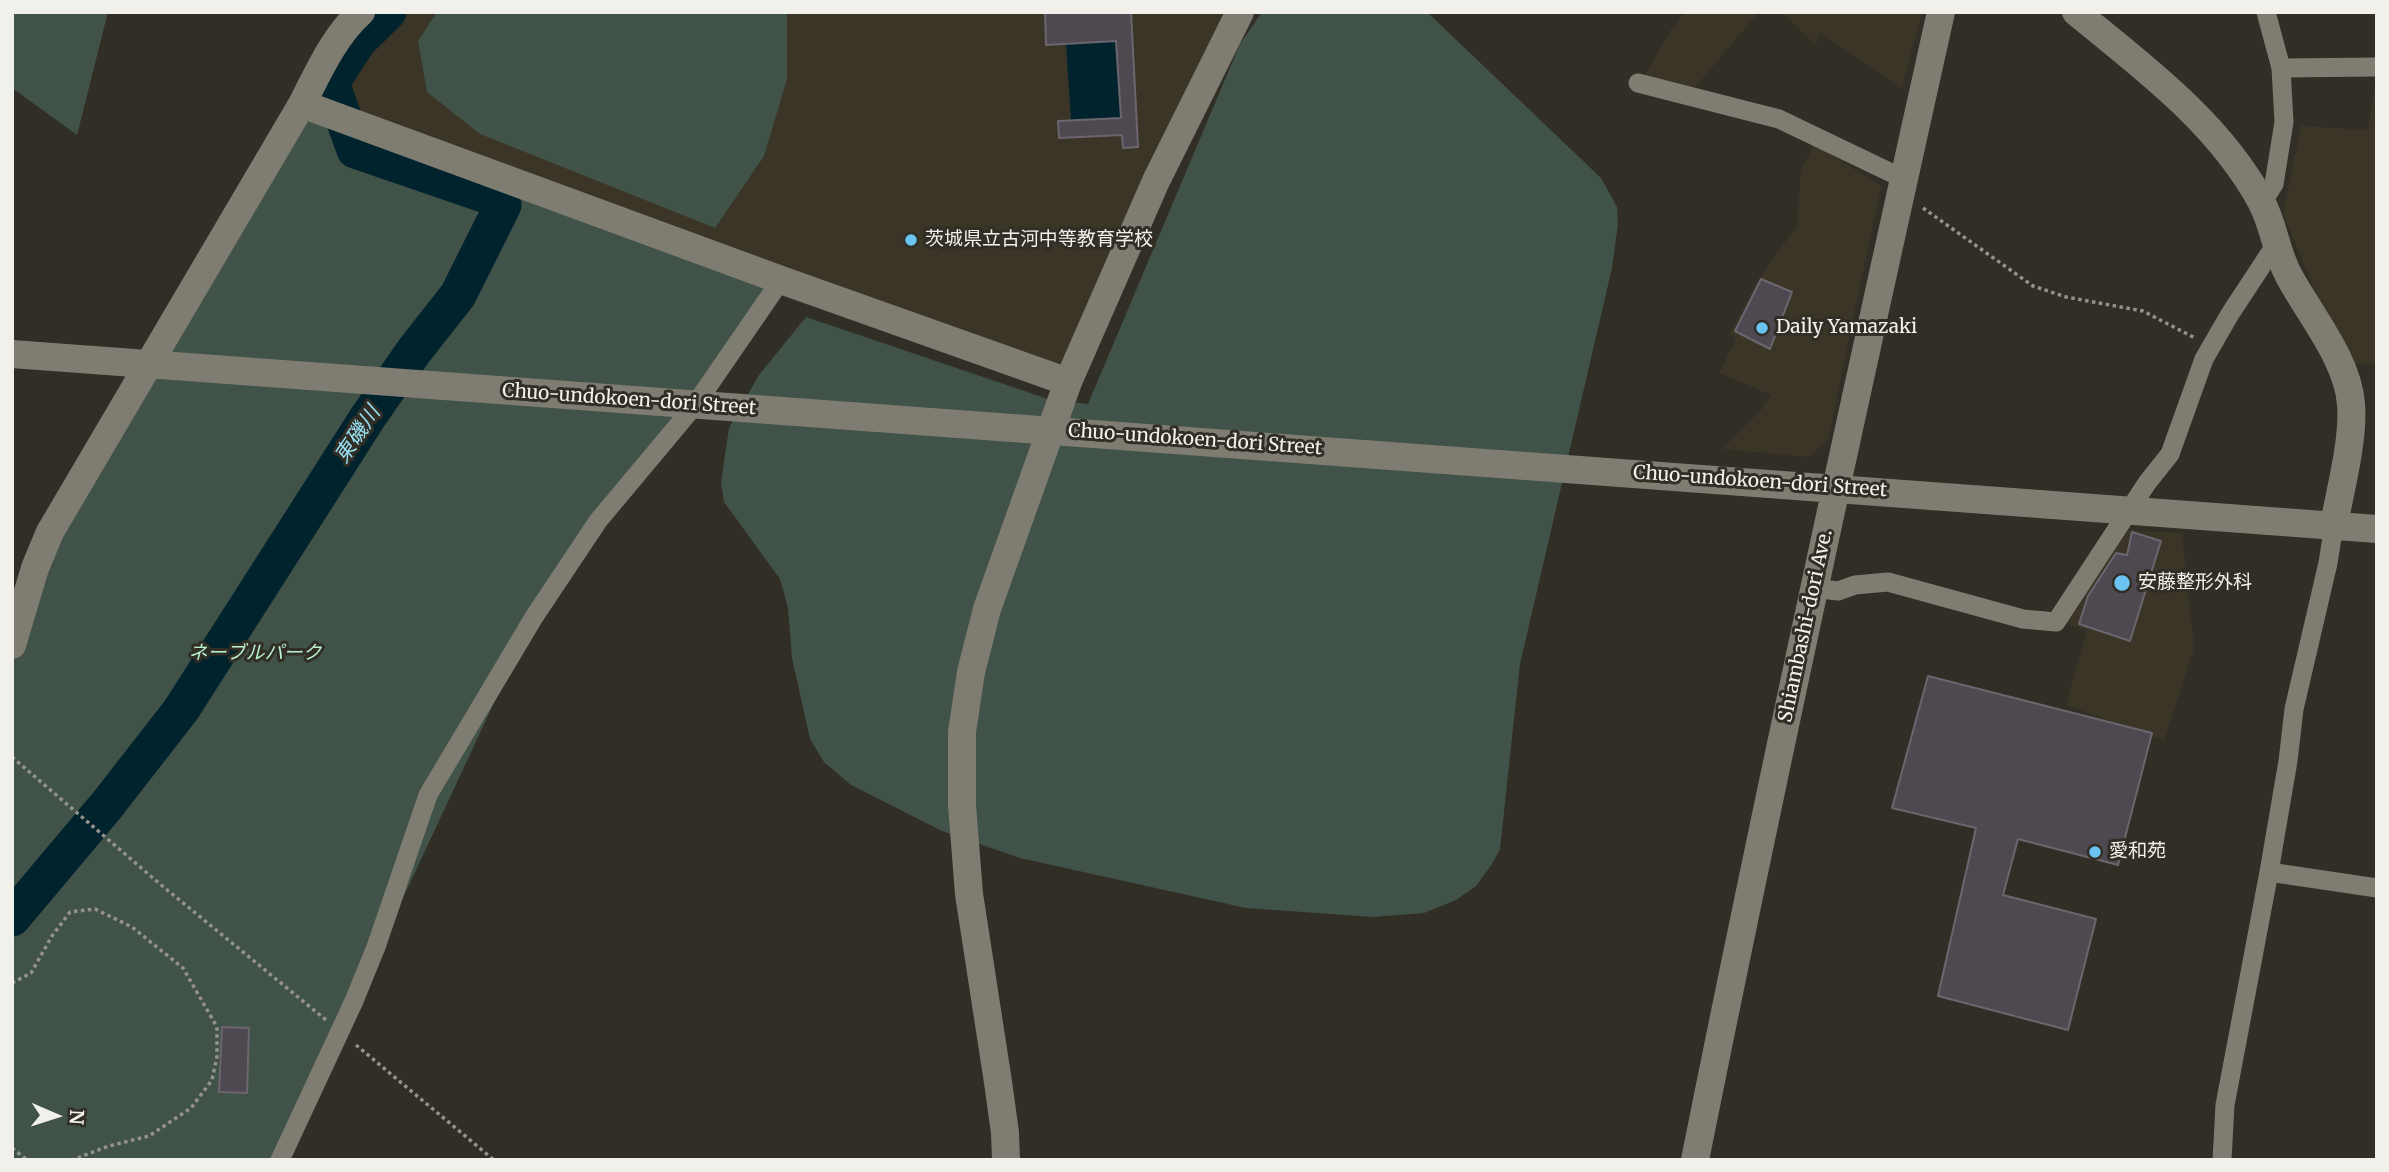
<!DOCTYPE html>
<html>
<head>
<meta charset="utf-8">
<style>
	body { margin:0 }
	#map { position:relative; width:2389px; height:1172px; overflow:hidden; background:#312e26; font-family:Merriweather,serif }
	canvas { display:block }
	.frame { position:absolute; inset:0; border:14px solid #f2f0eb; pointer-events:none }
	.north { position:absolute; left:21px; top:1081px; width:70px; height:70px; -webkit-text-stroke:5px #312e26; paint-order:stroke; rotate:93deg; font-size:19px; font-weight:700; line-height:28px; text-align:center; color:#f2f0eb }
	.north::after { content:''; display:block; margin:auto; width:24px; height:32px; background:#f2f0eb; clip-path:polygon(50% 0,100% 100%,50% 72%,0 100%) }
</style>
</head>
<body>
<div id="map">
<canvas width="2389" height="1172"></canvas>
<div class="frame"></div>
<div class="north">N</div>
</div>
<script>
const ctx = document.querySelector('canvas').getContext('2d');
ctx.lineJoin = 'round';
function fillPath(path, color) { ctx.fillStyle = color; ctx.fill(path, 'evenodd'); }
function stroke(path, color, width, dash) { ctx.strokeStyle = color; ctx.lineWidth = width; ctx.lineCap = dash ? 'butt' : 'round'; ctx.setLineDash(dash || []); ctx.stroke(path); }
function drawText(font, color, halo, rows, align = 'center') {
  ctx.font = font + ' Merriweather,"Noto Sans JP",serif'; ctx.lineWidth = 6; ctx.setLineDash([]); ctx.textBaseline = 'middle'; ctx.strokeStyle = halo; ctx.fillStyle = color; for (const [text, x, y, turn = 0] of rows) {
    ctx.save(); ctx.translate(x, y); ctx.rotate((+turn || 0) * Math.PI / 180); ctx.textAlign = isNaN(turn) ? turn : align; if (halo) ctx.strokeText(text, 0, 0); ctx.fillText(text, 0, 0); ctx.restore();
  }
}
fillPath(new Path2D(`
	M396,12H1227L1064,367L342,113L334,92L369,36Z
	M1685,12H1759L1692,91L1644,77L1670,31Z
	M1781,12H1922L1902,88L1819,32L1816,45Z
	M2377,73V364L2353,363L2324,312L2283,214L2301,126L2368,130Z
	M1814,144L1881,186L1828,440L1809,457L1722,449L1761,410L1771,395L1719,373L1736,339L1729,334L1759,279L1797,225L1801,171Z
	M2125,530L2182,533L2194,648L2164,741L2066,705L2087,630L2066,624Z`), '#3a3527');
fillPath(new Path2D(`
	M12,12H108L77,135L12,88Z
	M437,12H787V79L764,156L715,228L480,134L427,92L418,41Z
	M1262,12H1427L1601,178L1617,207L1618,224L1612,268L1520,664L1500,849L1492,864L1476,886L1456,900L1424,913L1373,917L1246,908L1020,858L942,831L851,785L824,762L810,739L792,658L788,608L780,579L724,502L721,483L729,428L759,375L806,317L1048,399L1088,404L1240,44Z
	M302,104L781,280L534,617L281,1160H12V616Z`), '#415348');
fillPath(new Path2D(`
	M1116,41L1121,118L1071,120L1066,44Z`), '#00232d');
stroke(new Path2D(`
	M12,918L107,805L181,710L368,417L414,351L458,295L503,205L501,200L355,150L331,83L358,41L388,12`), '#00232d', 37);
const building = new Path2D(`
	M1045,12H1131L1138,147L1123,148L1122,135L1059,138L1058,121L1121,118L1116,41L1046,45Z
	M1761,279L1792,292L1770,349L1735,331Z
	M2132,532L2161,541L2130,641L2079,624L2088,596L2116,553L2127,555Z
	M1928,676L2152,733L2118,865L2018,839L2003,895L2096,919L2068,1030L1938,996L1976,828L1892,808Z
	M222,1027L249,1028L247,1093L219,1092Z`);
fillPath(building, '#4e4951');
stroke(building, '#6b666e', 2);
stroke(new Path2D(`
	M1923,208L2033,286L2066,297L2143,311L2195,338
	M12,757L160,884L326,1020
	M12,983L31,973L52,936L70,912L95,909L132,927L183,968L217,1027V1056L212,1080L191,1108L149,1136L109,1146L72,1160
	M356,1045L494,1160
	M12,1148L27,1160`), '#94928b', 3.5, [3.5, 3.5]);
stroke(new Path2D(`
	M2281,68L2377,67
	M1638,83L1779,119L1904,179
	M2262,203L2274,184L2284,122L2281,68L2266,12
	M1814,588L1838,591L1855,585L1888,582L2023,619L2056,622L2147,483L2170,454L2204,359L2230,314L2276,244
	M2269,872L2377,888
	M280,1160L354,1001L376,947L428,795L534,617L598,521L695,405L781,280
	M2222,1160L2225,1105L2269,872L2288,761L2294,709L2328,563L2334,525`), '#7f7c72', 19);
stroke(new Path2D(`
	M2076,12C2144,68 2218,122 2261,201C2274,225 2276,253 2289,276C2310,315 2348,360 2351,404C2354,440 2340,490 2334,525
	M302,104L781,280L1068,382
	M12,354L2377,529
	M12,645L35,568L50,532L302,104C318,73 334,36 361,12
	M1006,1160L1005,1133L998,1082L969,894L962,805V732L971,672L987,609L1068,382L1156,181L1240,12
	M1695,1160C1772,776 1856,394 1941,12`), '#7f7c72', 28);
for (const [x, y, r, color] of [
	[911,240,7,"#6bc3f2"],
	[1762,328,7,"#6bc3f2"],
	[2122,583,9,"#6bc3f2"],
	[2095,852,7,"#6bc3f2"]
]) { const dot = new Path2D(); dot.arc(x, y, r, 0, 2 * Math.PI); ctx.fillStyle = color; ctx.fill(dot); stroke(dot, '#312e26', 2.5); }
drawText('19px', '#f2f0eb', '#312e26', [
	["茨城県立古河中等教育学校",925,240],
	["Daily Yamazaki",1776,328],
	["安藤整形外科",2138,583],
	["愛和苑",2109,852]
], 'left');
drawText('19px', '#f2f0eb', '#312e26', [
	["Chuo-undokoen-dori Street",629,400,4],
	["Chuo-undokoen-dori Street",1195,440,4],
	["Chuo-undokoen-dori Street",1760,482,4],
	["Shiambashi-dori Ave.",1806,626,-78]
]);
drawText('italic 19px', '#b9f1ce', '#312e26', [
	["ネーブルパーク",255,654]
]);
drawText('italic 21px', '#99e0f4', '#312e26', [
	["東磯川",358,435,-56]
]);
</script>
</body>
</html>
